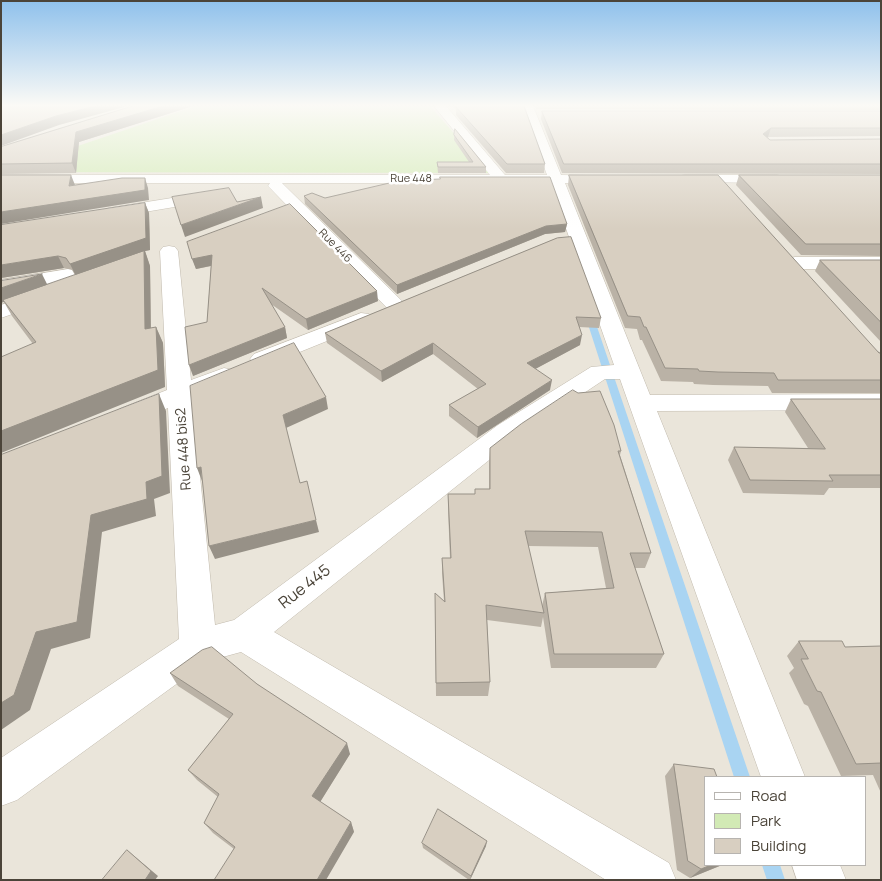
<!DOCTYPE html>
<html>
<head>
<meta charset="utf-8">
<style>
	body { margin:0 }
	#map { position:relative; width:882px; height:881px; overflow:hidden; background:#f6f3ec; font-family:Manrope,sans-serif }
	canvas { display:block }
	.frame { position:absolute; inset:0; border:2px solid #4b4439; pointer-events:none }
	.legend { position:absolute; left:704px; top:776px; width:162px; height:90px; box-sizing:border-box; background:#fff; border:1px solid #b7b4b0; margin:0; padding:6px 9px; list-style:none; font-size:15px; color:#4b4439 }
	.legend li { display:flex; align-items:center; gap:10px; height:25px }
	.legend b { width:25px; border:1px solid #b7b4b0 }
</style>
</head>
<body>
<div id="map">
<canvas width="882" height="881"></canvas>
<div class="frame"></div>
<ul class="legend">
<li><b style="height:6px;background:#fff"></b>Road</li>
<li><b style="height:14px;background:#d2eab5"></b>Park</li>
<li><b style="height:14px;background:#d8cfc1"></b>Building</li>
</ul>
</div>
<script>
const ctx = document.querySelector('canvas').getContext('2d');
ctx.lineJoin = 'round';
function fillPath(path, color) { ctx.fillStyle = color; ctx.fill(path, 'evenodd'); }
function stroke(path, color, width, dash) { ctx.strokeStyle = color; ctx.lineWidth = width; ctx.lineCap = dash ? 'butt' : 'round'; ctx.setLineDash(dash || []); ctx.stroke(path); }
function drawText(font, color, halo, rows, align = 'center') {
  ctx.font = font + ' Manrope,sans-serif'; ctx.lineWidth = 5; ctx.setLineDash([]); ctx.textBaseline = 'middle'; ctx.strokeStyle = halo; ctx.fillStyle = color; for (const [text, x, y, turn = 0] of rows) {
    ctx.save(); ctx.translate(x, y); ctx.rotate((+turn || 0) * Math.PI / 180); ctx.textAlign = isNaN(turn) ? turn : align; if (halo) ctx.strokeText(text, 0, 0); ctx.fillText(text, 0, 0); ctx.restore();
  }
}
fillPath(new Path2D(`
	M1,106H881V880H1ZM706,777H866V865H706Z`), '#eae5da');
fillPath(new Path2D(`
	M196,106H430L489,173L1,172Z`), '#d2eab5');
fillPath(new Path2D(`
	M586,313H589L593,315L750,777H734L585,315Z
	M762,865H780L785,880H767Z`), '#a9d4f2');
const minor = new Path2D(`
	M434,106H446L505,175H547L522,106H533L561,175L612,176L614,179L612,182L607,183H565L650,395L881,394V410L657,411L805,777H761L620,379H605L518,437L274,632L669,863L676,880H606L241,652L208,661L17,800L1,806V758L179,639L168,408L128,424L119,421L115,415L119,409L167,390L160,251L163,247L169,246L175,247L178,251L191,380L224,368L233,370L236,375L233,380L192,397L215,625L234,620L498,425L591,367L614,365L550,183H282L402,301L405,305L402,309L395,311L388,309L271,189L268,186L270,183H1V175H490Z
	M685,175H777L782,176L784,179L782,182L777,183L680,182L678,179L680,176Z
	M210,192L216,194L218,197L216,200L109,218L103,216L101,213L103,210L109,208Z
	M795,257H881V269H795L788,267L786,263L788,259Z
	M111,262L118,264L121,268L118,272L1,292V280Z
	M42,291L49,293L52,297L49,301L1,318V305Z
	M361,313L369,314L372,319L369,324L270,364L262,366L254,364L250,359L254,354Z
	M792,865H840L846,880H797Z`);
stroke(minor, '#c2bbae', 1);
fillPath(minor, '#fff');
fillPath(new Path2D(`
	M133,106H193L79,142L76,173L1,174V147Z
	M452,106H524L545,164L544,173H506L456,115V109Z
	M535,106H881V110L536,109Z
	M542,111H881V136L768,137L770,140L881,139V174L562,173L541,119Z
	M455,129L486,167V173H438L437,162H469L454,140Z
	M569,175L881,353V393H772L768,386L713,385L694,384L693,382L661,381L642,340H640L637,329L625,328L568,185Z
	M739,175H881V256L801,255L736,185Z
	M304,196L325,198L567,224L565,232L545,234L397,294L305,204Z
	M145,203L149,213L150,250L145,251L150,266L151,328L156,327L163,343L165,387L33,344L12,316L4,302L47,285L75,275L72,270L64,268L1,278Z
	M557,238L601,318L599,328L579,327L580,345L535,369L550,390L477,438L449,416V405L478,389L433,354L382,382L327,343L325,333Z
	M187,242L378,301L308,330L271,304L285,327L287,338L193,376L207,322L211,266L196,269Z
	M820,260H881V342L815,271Z
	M791,399H881V488H829L824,495L743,493L728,460L734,447L808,448L785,412Z
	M490,448L621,451L620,455L651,553L645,568H635L664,654L656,668H551L543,617L541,627L487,620L490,682L488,696H436L435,593L444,601L442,573V558H450L448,509V494H475V489H489V463ZM528,546L598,547L606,588L545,593L542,606Z
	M799,641L845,647L881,646V793L873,775L841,776L808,706L804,704L789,673L794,668L787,656Z
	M170,673L257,684L350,754L320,802L351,822L354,832L234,849L213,833L204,823L218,797L197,780L188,770L229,719L178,686Z
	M674,764L706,865H722L690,878L677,870L665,776Z
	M422,843L486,846L470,880H469L423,848Z`), '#bab2a6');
fillPath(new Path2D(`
	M95,106H128L59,125L1,146V135L56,116Z
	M163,106H193L79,142L76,173L72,163L76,132Z
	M771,128L768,137L760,142L763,134Z
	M71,175L75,185L69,186Z
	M145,178L148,188L149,200L1,224V212Z
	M261,197L263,208L185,237L181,225Z
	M145,203L149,213L150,250L145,251L150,266L151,346L76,276L70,264Z
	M567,224L565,232L545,234L397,294V285L546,226Z
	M212,255L215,265L196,269L192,259Z
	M58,256L64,268L1,278V265Z
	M42,274L48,286L1,303V288Z
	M377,291L378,301L308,330L306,319Z
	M156,327L163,343L165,387L1,453V431Z
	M285,327L287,338L193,376L189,365Z
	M582,335L580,345L526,374L527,363Z
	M433,343V354L382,382L381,371Z
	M552,380L550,390L477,438L478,427Z
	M159,394L166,411L170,493L154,499L156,516L102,532L90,638L51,649L30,710L1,730V703L36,632L91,515L146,482Z
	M326,397L328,409L286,428L283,415Z
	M201,467L202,481L197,468Z
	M316,520L319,532L215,559L209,546Z
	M347,743L350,754L317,807L312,796Z
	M351,822L354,832L326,880H317Z
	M487,841L486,846L470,880L471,876Z
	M127,850L158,876L155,880H145Z
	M711,865H722L690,878L701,869Z`), '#979187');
const building = new Path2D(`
	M1,106H95L56,116L1,135Z
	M133,106H163L76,132L72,163L1,164V147Z
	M456,106H524L545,164H507L456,107Z
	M542,111H881V128H771L763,134L770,140L881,139V164H564Z
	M455,129L486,167H438L437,162H473L454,135Z
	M1,175H71L69,186L122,178H145V190L1,212Z
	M569,175H718L879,353H881V380H778L774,373L718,372L699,371L698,369L665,368L646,327H644L640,317L628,316Z
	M739,175H881V244H806Z
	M440,177H550L567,224L546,226L397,285L304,196L312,193L325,198L398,181L440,179Z
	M229,188L237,202L261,197L181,225L172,197Z
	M145,203L146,238L70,264L66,258L58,256L1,265V225Z
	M290,204L377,291L306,319L262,288L285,327L189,365L185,327L207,322L212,255L192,259L187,242Z
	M571,237L601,318L576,317L582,335L527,363L552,380L478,427L449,405L486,384L433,343L381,371L325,333L557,238Z
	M144,251L145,329L156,327L158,370L1,431V357L36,342L3,300Z
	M820,260H881V322Z
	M42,274L1,288V281Z
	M294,343L326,397L283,415L300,483L307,481L316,520L209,546L201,467L197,468L190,386Z
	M573,390L578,393L600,391L614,425L621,451H618L651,553H630L664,654H554L545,593L614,588L602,532L525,531L544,613L486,605L490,682L436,683L435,593L445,602L442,558H451L448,494H475V489H490V448L521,424Z
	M159,394L162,476L146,482L147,499L91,515L77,622L36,632L14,695L1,703V455Z
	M791,399H881V475H829L833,481L750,480L734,447L825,449Z
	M799,641H842L845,647L881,646V763L856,764L821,692L817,691L801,659H808Z
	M212,647L257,684L347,743L312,796L351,822L317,880H214L235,847L204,823L219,794L188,770L233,714L170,673L202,650Z
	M674,764L714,769L717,777H706V865H711L701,869L688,861Z
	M438,809L487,841L471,876L422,843Z
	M127,850L151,871L145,880H102Z`);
fillPath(building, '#d8cfc1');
stroke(building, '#979187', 1);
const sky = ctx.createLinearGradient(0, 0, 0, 229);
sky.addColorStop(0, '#8fc1ec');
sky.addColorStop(0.46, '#fbfaf6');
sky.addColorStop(1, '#fbfaf600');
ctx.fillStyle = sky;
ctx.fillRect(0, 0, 882, 229);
drawText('11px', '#4b4439', '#fff', [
	["Rue 448",411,179],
	["Rue 446",335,246,45]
]);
drawText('14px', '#4b4439', '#fff', [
	["Rue 448 bis2",184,449,-94]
]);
drawText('16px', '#4b4439', '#fff', [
	["Rue 445",305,587,-38]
]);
</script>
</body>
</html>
